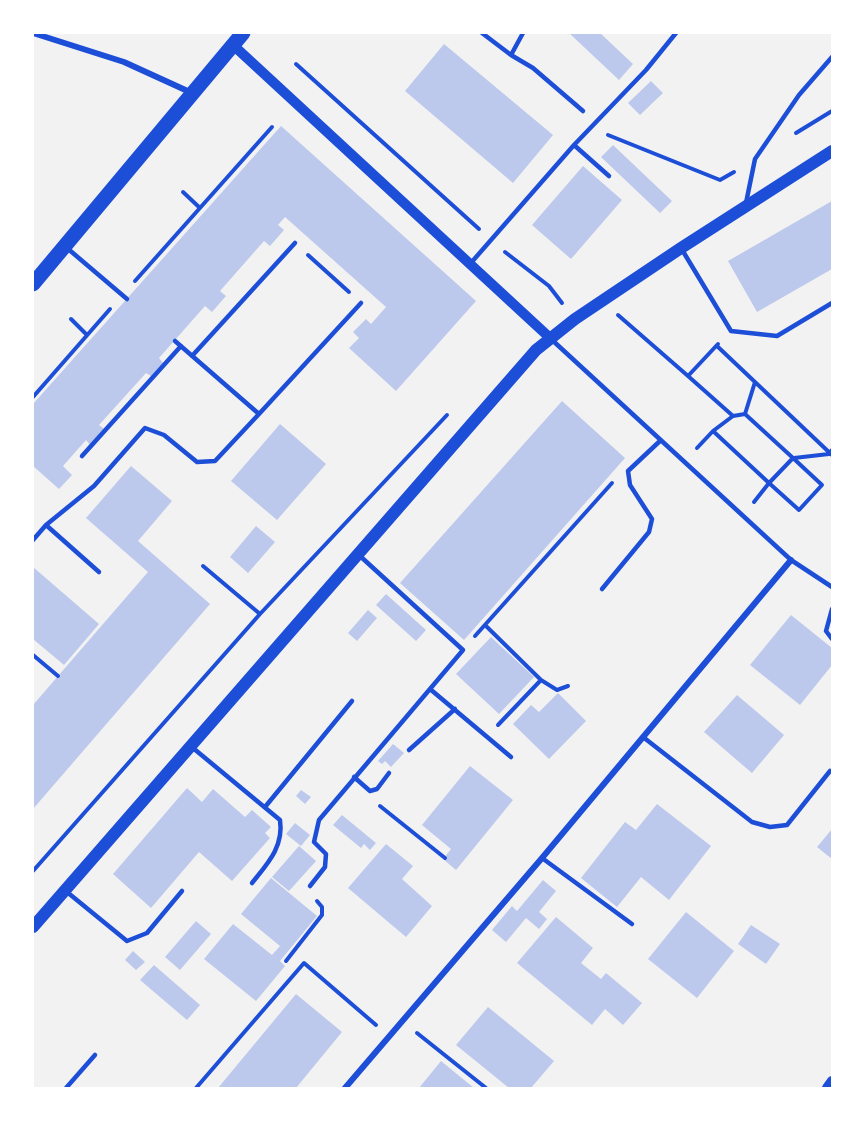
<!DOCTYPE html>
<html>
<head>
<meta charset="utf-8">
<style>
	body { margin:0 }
	#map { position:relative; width:865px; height:1121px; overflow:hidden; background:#f2f2f2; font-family:Ubuntu,sans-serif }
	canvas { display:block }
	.frame { position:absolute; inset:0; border:34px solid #fff; pointer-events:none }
</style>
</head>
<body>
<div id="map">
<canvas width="865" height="1121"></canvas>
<div class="frame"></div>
</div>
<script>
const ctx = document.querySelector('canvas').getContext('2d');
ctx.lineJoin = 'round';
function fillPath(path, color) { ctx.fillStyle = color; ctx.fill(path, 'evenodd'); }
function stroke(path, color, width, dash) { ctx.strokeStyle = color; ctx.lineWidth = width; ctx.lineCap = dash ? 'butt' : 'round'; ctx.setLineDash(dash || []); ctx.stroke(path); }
fillPath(new Path2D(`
	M569,33H600L633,64L619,80Z
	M444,44L553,135L513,183L405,91Z
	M651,81L663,93L640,115L628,103Z
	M281,126L476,301L396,391L349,348L359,338L353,332L366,319L371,324L386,307L285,217L278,225L284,230L270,246L264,241L220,291L226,296L212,312L205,306L159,358L163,363L151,376L146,373L99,425L104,429L90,445L86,440L63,466L72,475L59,489L33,466V404Z
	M613,145L672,201L660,213L601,157Z
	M583,166L622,200L571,259L532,225Z
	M832,201V269L757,312L728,261Z
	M562,401L625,458L464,640L400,583Z
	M280,424L326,464L277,520L231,481Z
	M131,466L172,501L138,541L210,604L33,809V705L148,572L86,518Z
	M256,526L275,542L248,573L230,557Z
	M33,567L99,624L64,665L33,639Z
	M386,594L426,630L416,641L376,605Z
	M368,610L377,618L357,641L348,633Z
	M791,615L832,648V665L800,705L750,665Z
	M491,637L534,677L499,714L456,674Z
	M558,693L586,721L549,759L513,724L531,705L539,712Z
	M737,695L784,735L752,773L704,732Z
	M393,744L404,753L391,767L385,761L382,764L378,761Z
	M470,766L513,800L456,870L443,859L451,849L422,825Z
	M187,788L202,802L213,789L245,817L252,810L271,827L265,833L270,838L232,881L199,852L151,908L113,874Z
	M301,790L311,797L305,804L296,796Z
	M657,804L711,846L669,900L641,877L617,907L581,878L625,822L636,830Z
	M342,815L376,843L370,850L364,844L361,848L333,825Z
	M295,823L310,835L301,846L286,834Z
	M832,829V859L817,847Z
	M386,844L413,866L402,879L432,906L406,937L348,888Z
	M299,846L316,861L289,891L272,877Z
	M271,878L317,916L280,961L285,966L256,1001L204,959L233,924L272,955L280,946L241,914Z
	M543,880L556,891L539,912L547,919L539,929L526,918L506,942L492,930L512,906L517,911Z
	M686,912L734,951L697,998L648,959Z
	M556,917L593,948L581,963L601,979L606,973L642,1003L623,1025L605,1009L592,1025L517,963Z
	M196,921L211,934L180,970L165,957Z
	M751,925L780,944L766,964L738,944Z
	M133,951L145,962L136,970L125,960Z
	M154,965L200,1005L187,1020L140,980Z
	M296,994L342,1032L296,1088H218Z
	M488,1007L554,1061L531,1088H509L456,1045Z
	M441,1061L474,1088H419Z`), '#bdc9ec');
stroke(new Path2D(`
	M296,64L479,229
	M796,133L832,111
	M608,135L720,180L734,172
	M183,192L200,208
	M505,252L549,286L562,303
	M308,255L349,292
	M135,281L272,127
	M618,315L688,376L718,344
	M71,319L87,335
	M717,346L832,455
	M688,376L733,416L713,431L697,448
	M33,397L110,309
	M745,414L755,382
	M713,431L769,483L793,458L745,414L733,416
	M794,458L829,454L832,450
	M754,502L769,483L799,510L822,485L793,458
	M203,566L260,614
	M485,625L541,680
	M475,636L612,483
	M33,655L58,676
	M498,725L541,680L557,690L568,686
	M380,806L445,858
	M33,871L260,614L447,415
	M286,961L322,915V907L317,901
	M417,1033L486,1088
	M196,1088L304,963L376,1025`), '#1d4ed8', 4);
stroke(new Path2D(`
	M482,33L511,55L523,33
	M511,55L533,68L583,111
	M574,145L609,176
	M746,203L755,159L799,95L832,57
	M67,248L127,299
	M681,248L731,331L777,336L832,303
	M470,264L574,145L646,70L676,33
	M551,339L791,560L832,587
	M175,341L259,414L361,303
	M192,356L295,243
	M82,456L181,346
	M46,525L99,572
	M33,540L46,525L94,486L145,428L164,435L197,462L215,461L259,414
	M602,589L649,532L652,519L630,485L628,471L661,440
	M832,609L826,631L832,639
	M430,689L511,757
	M643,737L752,822L770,827L787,825L830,771
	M193,748L280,820C284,847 267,864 252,883
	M409,750L455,709
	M354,777L370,791L377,789L389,773
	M265,807L352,701
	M542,858L632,924
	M310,886L325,867L326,854L314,842L319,820L463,650L360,556
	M67,892L127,941L147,933L182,891
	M66,1088L95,1055`), '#1d4ed8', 4.5);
stroke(new Path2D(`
	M33,33L124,62L192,93
	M345,1088L542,858L791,560`), '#1d4ed8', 6);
stroke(new Path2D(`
	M233,45L549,337
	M827,1088L832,1081`), '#1d4ed8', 10);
stroke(new Path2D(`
	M33,927L536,350L575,319L681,248L832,151`), '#1d4ed8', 12);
stroke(new Path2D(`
	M33,284L243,33`), '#1d4ed8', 15);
</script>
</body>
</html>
